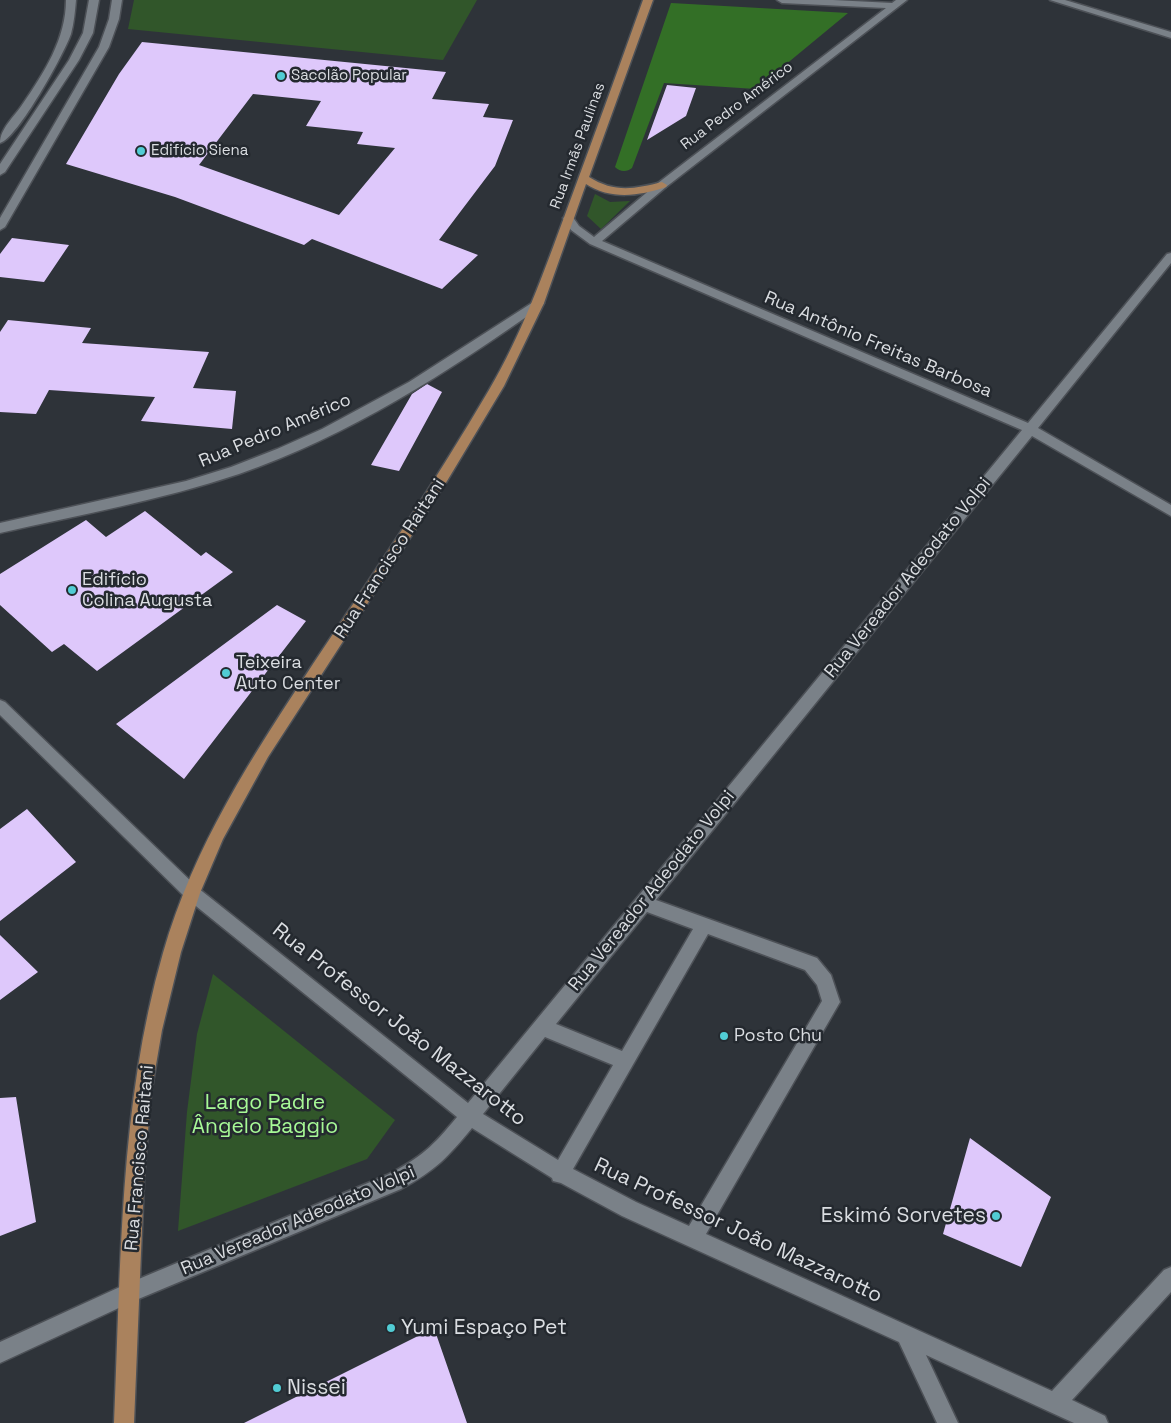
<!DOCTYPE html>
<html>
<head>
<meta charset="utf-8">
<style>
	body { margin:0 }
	canvas { display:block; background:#2e3339 }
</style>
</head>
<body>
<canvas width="1171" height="1423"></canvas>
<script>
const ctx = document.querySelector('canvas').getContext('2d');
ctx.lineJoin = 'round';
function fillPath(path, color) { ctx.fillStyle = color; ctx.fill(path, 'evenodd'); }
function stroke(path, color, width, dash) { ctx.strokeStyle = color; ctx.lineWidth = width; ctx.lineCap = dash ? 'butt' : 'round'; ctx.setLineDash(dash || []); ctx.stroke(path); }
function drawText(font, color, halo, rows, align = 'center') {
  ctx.font = font + ' "Space Grotesk",sans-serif'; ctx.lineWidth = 5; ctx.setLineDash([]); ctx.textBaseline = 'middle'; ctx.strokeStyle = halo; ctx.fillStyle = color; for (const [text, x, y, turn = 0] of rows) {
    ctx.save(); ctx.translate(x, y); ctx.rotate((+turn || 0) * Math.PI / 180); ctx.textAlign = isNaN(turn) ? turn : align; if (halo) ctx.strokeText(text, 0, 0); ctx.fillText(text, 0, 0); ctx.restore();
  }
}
fillPath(new Path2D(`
	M134,0H477L443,60L128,29Z
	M595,194L610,202L630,201L601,229L587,216Z
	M213,974L395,1120L367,1159L178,1231L187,1112L197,1034Z`), '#31562a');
fillPath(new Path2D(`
	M671,3L848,13L756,89L664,83L632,168C627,172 620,172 615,167Z`), '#336f26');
fillPath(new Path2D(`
	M142,42L446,72L432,99L489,104L483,117L513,120L495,166L439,240L478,255L442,289L312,239L304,245L175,197L66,164L119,74ZM253,94L321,101L306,126L363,132L357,144L395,148L339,215L199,165Z
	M667,85L696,88L686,116L647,140Z
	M12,238L69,245L44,282L0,277V254Z
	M8,320L91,328L82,343L209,352L193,388L236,391L232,429L141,421L155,397L49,390L36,414L0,412V332Z
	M427,384L442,392L399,471L371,465L412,394Z
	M145,511L201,556L206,552L233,572L97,671L64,644L52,652L0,605V574L86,520L106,537Z
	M277,605L306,621L184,779L116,724Z
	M27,809L76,862L0,921V829Z
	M0,935L38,972L0,1000Z
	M16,1097L36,1222L0,1236V1098Z
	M970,1138L1051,1197L1021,1267L943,1234Z
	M434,1328L467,1423H244Z`), '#dec8fb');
const minor = new Path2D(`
	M66,0H76C75,11 74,23 71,34C64,54 18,138 0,143C0,129 14,117 22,105C44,73 66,39 66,0Z
	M89,0H99L93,33L79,60L5,172L0,175V164L69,60L83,33Z
	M112,0H122L119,19L109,47L5,227L0,230V218L99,47L109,19Z
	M777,0H833L892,3L896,0H907L666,187L602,241L1028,423L1167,254L1171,253V263L1038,428L1171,505V516L1032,436L656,900L817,958L831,975L840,1002L706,1234L1052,1391L1164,1270L1171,1267V1292L1072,1400L1105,1416L1108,1423H1074L926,1355L958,1423H937L899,1342L622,1216L561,1183L553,1181L552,1178L472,1128C447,1158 436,1170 401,1189L136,1300L0,1363V1342L122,1286L387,1175C421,1158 433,1146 457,1117L186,898L0,715V700L5,702L198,888L468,1103L1022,430L590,244L571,230L563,218L568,215L572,216L579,226L594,237L658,183L886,8L782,3ZM647,912L693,929L622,1051L556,1024ZM708,934L805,970L817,985L822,1001L689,1226L636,1202L573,1169ZM545,1037L613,1065L558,1160L483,1114Z
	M1050,0H1065L1171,32V38Z
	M538,299L542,300L544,303L542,306C448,372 349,436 239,474C161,500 80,515 0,533V523L186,481L231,467L277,449L322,429L409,382Z`);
const major = new Path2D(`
	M643,0H653L589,177C614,193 635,189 662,182L667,185L666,187C639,196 611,200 586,184L544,303L504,386L447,481L268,757L223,839L200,893L181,952L162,1030L151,1094L144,1180L134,1423H114C121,1266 119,1105 163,953C194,845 252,757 313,664C373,574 434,484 489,390C522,334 544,272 566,212C592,141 618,71 643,0Z`);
stroke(minor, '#4d5157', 3);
stroke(major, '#4d5157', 3);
fillPath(minor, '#7a8188');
fillPath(major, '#aa825d');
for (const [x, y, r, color] of [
	[281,76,5,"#51ccd4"],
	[141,151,5,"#51ccd4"],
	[72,590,5,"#51ccd4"],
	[226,673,5,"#51ccd4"],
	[724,1036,5,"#51ccd4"],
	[996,1216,5,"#51ccd4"],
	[391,1328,5,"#51ccd4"],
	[277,1388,5,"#51ccd4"]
]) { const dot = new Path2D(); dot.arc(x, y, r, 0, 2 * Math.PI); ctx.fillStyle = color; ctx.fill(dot); stroke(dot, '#24292f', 2); }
drawText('15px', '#dadde1', '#24292f', [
	["Sacolão Popular",291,76],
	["Edifício Siena",151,151]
], 'left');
drawText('15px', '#dadde1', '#24292f', [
	["Rua Pedro Américo",737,106,-37],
	["Rua Irmãs Paulinas",578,146,-70]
]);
drawText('18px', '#dadde1', '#24292f', [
	["Rua Antônio Freitas Barbosa",878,345,23],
	["Rua Pedro Américo",275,431,-23],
	["Rua Francisco Raitani",390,559,-57],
	["Rua Vereador Adeodato Volpi",908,578,-51],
	["Rua Vereador Adeodato Volpi",652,891,-51],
	["Rua Francisco Raitani",140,1158,-85],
	["Rua Vereador Adeodato Volpi",298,1221,-23]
]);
drawText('18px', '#dadde1', '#24292f', [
	["Edifício",82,580],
	["Colina Augusta",82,601],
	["Teixeira",236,663],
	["Auto Center",236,684],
	["Posto Chu",734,1036]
], 'left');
drawText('21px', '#dadde1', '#24292f', [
	["Rua Professor João Mazzarotto",399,1025,38],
	["Rua Professor João Mazzarotto",738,1231,25]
]);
drawText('21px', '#a7f996', '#24292f', [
	["Largo Padre",265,1103],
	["Ângelo Baggio",265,1127]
]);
drawText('21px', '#dadde1', '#24292f', [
	["Eskimó Sorvetes",986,1216,"right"],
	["Yumi Espaço Pet",401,1328],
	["Nissei",287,1388]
], 'left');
</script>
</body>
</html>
